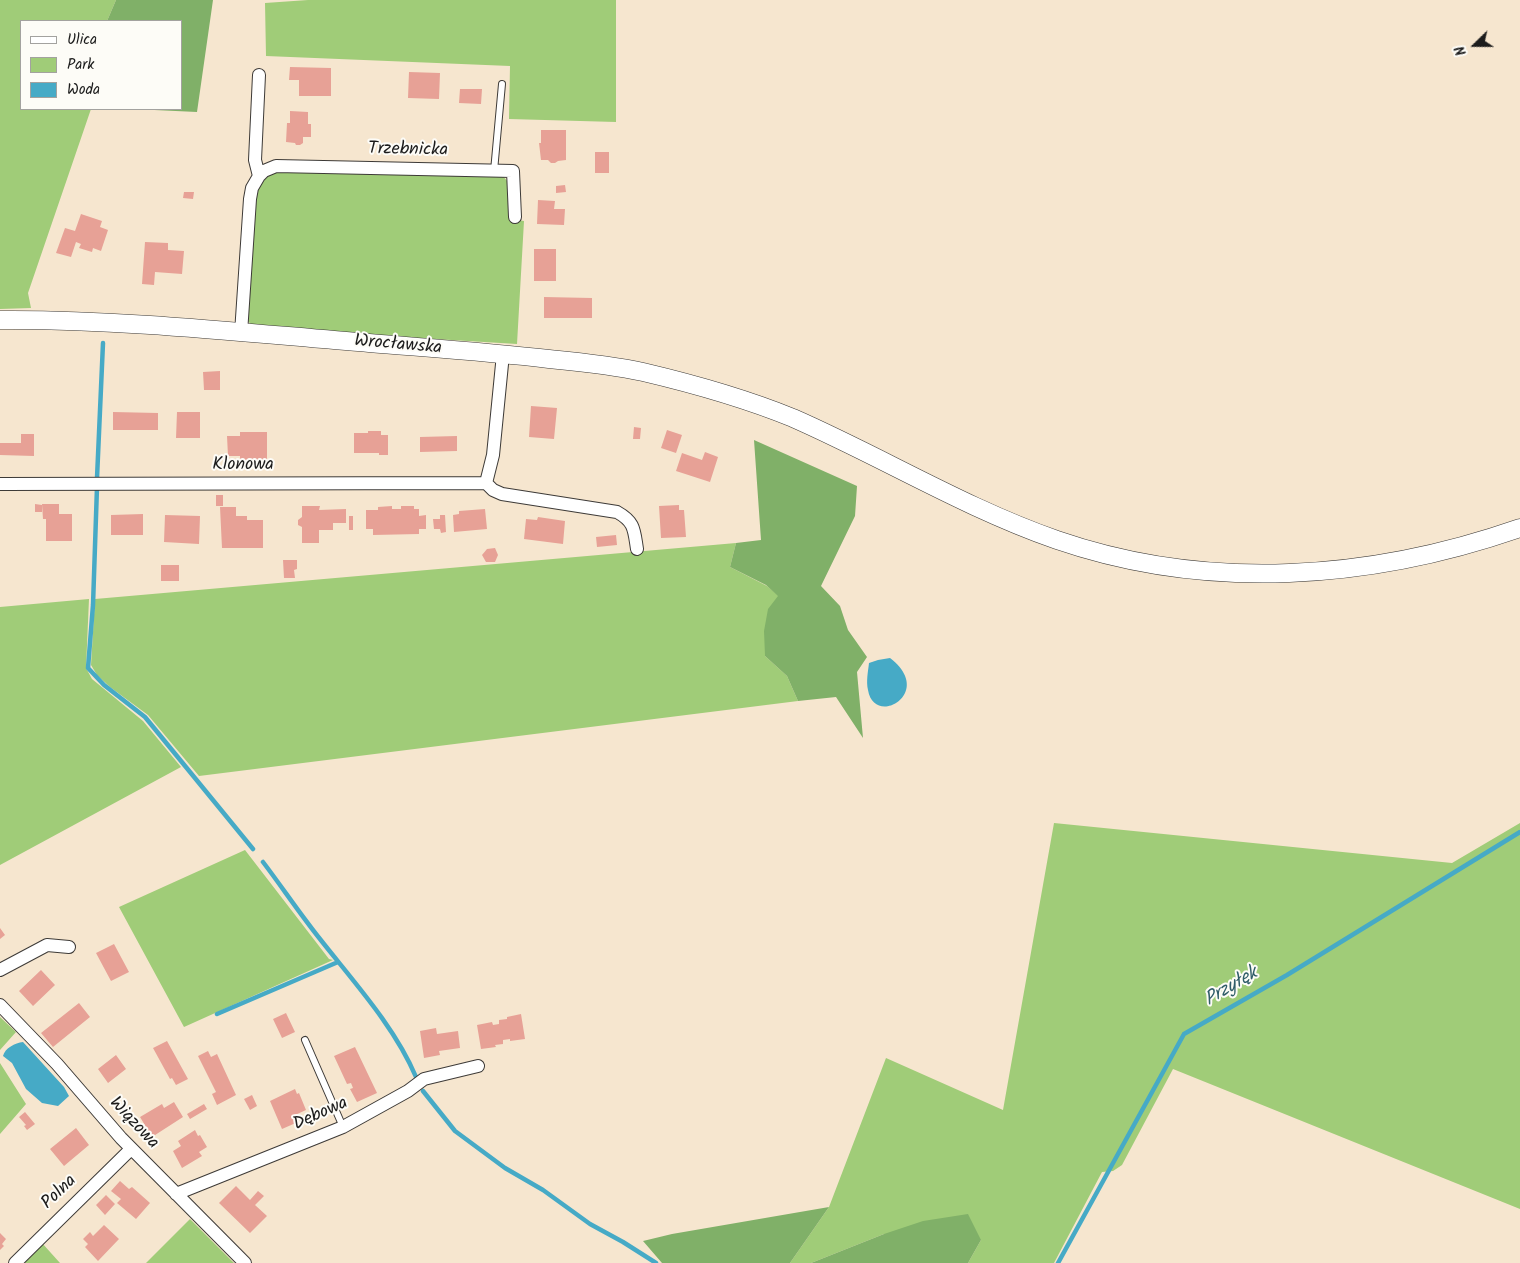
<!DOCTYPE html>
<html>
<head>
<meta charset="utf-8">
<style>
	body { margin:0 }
	#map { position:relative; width:1520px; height:1263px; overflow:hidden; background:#f6e6cf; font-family:Kalam,sans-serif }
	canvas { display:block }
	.legend { position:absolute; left:20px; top:20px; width:162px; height:90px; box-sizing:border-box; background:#fdfcf7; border:1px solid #a3a29f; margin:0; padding:6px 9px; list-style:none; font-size:15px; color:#1c1c1c }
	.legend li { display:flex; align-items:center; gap:10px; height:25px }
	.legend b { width:25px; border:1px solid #a3a29f }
	.north { position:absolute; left:1450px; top:20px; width:50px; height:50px; -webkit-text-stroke:4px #fdfcf7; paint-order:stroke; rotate:248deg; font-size:14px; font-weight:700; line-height:20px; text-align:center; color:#1c1c1c }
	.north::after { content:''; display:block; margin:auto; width:18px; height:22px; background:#1c1c1c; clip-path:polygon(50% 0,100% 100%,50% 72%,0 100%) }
</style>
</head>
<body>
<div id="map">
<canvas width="1520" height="1263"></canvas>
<ul class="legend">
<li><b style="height:6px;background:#fff"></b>Ulica</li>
<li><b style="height:14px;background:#a0cc78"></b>Park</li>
<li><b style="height:14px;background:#46aac6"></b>Woda</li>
</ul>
<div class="north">N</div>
</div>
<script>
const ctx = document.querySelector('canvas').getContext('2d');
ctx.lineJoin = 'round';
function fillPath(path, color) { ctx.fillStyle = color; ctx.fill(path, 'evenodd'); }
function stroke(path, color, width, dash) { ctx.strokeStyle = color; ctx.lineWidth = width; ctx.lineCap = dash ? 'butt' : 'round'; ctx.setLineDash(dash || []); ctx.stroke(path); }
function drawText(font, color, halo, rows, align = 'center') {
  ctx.font = font + ' Kalam,sans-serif'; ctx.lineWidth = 4; ctx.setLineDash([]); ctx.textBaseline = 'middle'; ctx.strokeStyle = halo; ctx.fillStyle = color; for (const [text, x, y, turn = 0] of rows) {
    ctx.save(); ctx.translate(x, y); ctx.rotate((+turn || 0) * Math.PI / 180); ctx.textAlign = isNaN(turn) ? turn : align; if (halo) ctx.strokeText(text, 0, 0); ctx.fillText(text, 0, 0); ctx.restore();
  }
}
fillPath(new Path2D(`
	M0,0H116L107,21H21V109H91L28,293L31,308L0,309Z
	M308,0H616V122L509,119L510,66L266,56L265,3Z
	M270,172L502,175L508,182L511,219L524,221L517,344L254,328L247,320L246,303L258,184Z
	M736,543L730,567L767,586L779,596L765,656L787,676L798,701L199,776L148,715L110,687L97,675L91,665L95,599Z
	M89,599L86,668L92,679L143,721L181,767L0,865V607Z
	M1054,823L1452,863L1520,823V1209L1173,1069L1122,1165L1113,1171L1102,1172L1054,1263H968L981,1240L884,1234L811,1263H790L829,1207L886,1058L1003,1110Z
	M245,850L329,959L333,960L184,1027L119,907Z
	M0,1017L16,1032L0,1050Z
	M0,1063L26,1104L0,1134Z
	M190,1219L234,1263H146Z
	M42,1243L60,1263H24Z`), '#a0cc78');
fillPath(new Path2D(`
	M116,0H213L197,112L133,109H181V21H107Z
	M754,440L857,486L855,516L821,586L840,606L848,630L867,657L857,672L863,738L836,697L798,701L787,676L765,656L764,631L768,609L778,596L766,585L730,567L736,543L761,540Z
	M829,1207L790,1263H662L643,1241L672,1234Z
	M968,1214L981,1240L968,1263H811L884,1234L923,1221Z`), '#80b068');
fillPath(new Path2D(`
	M890,658C936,693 874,728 868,690C866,681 868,672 869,663L878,660Z
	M23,1042L64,1087L69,1096L58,1106L42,1103L26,1089L12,1063L3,1056C5,1048 15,1043 23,1042Z`), '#46aac6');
stroke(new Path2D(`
	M97,478L103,343
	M97,487L93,605L88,668L104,685L145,717L253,849
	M263,862C282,887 300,914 320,939C353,981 395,1027 416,1077
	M217,1014L338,962
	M423,1091L455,1131L505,1168L543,1190L590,1224L623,1242L656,1263
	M1058,1263L1184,1034L1287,975L1520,832`), '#46aac6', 4.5);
fillPath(new Path2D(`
	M290,67L331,68V96H299V80H289Z
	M409,72L440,73L439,99L408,98Z
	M460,89H482L481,104L459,103Z
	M290,111L308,112V124H311V137H303V143L300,145H296L295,143L286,142L287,123H290Z
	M541,130H566V160L558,161L555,163H551L548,160H541L539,143H541Z
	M595,152H609V173H595Z
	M565,185L566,192L556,193V186Z
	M184,192H194L193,199L183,198Z
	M538,200L555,201L554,209H565L564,225L537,224Z
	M81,214L102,221L100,227L108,230L101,251L93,248L92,252L79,248L81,244L76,242L71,257L56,253L65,228L75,231Z
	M145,242L168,243V250L184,251L182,274L155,272L154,285L142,284Z
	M534,249H556V281H534Z
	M544,297L592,298V318H544Z
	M220,371V390H204L203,372Z
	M531,406L557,408L554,439L529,437Z
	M113,412L158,413V430H113Z
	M177,412H200V438H176Z
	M634,427L641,428L640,439H633Z
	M667,430L682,435L676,453L661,448Z
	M368,431H381V435H388V455H379V453H354V433H368Z
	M240,432H267V460H240V456H228L227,436H240Z
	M21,434H34V456L0,455V443H21Z
	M457,436V451L420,452V437Z
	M705,452L718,457L710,482L676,471L682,453L702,460Z
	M216,495H223V506H216Z
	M35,504L42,505V512H35Z
	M42,504H59V514H72V541H46V519H43Z
	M679,505V510H684L686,537L661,538L659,506Z
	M302,506H320L319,510L346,509V523H333V530H319V543H302V527L298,525V520L302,517Z
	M392,506V509H401V506H414V509H419V516L426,515V529H419V534L373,535V529H366V510H378V507Z
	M220,507H236V516H247V520H263V548H222Z
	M485,509L487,529L454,532L453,515L459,514V511Z
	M143,514V535H111V515Z
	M165,515L200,516L199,544L164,542Z
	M440,515H445L446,532L441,533L440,529H434L433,519H440Z
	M349,516H353V530H349Z
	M538,517L565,521L563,544L524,539L526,519L537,520Z
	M616,535L617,545L597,547L596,537Z
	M495,548L498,555L495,562H486L482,555L487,549Z
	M283,560H297V569L294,570L295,578H284Z
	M161,565H179V581H161Z
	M0,928L5,935L0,939Z
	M114,944L129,972L111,981L96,953Z
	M41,970L55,985L33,1006L19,991Z
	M79,1003L90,1017L53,1047L41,1033Z
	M286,1013L295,1032L282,1038L273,1019Z
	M521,1014L525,1039L510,1041V1039L503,1040V1044L495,1045L496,1047L481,1049L477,1025L492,1022L493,1025L499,1024V1020L507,1019V1017Z
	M436,1028L437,1034L458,1031L460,1048L439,1051L440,1055L424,1058L420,1031Z
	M167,1041L188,1079L176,1085L172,1078L170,1079L153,1048Z
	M355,1047L377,1093L357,1102L350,1089L353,1088L351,1083L347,1084L334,1056Z
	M208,1051L211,1057L217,1054L236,1095L217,1105L212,1094L216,1092L198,1056Z
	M116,1055L126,1069L108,1083L98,1069Z
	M295,1089L297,1094L299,1093L306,1110L295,1115L298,1122L282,1129L270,1101Z
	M252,1095L257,1106L250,1110L244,1099Z
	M174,1102L183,1117L152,1137L140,1117L162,1104L164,1108Z
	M204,1104L207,1109L190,1119L187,1114Z
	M25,1112L35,1124L27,1130L24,1126L26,1125L19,1117Z
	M76,1128L89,1145L64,1166L50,1149Z
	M195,1130L198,1136L200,1135L207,1147L199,1152L202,1156L182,1168L173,1151L181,1146L178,1141Z
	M120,1181L129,1189L132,1187L150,1203L136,1219L117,1203L121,1199L111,1191Z
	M236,1186L250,1200L258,1191L264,1196L255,1205L267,1216L250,1233L219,1203Z
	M106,1195L115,1204L105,1215L96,1205Z
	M104,1225L119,1239L98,1261L85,1247L88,1244L83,1239L90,1232L93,1236Z
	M0,1233L6,1239L2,1244L4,1246L0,1250Z`), '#e7a196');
const lane = new Path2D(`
	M494,171L502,84
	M305,1040L343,1127`);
const street = new Path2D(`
	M259,176L264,171L276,166L513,171L515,217
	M241,333L250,199L252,188L259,176L255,160L259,75
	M486,483L493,455L503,354
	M0,484L486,483L493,490L502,494L617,512C635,522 634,530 637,549
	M0,970L47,945L69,947
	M0,1005L57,1064L121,1138L245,1263
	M176,1194L343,1127L408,1091L424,1079L478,1066
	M15,1263L131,1149`);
const secondary = new Path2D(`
	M0,320C123,319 246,333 369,343C429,348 489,352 549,359C580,362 612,365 643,372C694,384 744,398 793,418C882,457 965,508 1057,540C1208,592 1371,580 1520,528`);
stroke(lane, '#3d3a37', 8);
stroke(street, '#3d3a37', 14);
stroke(secondary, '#3d3a37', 19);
stroke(lane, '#fff', 6);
stroke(street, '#fff', 12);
stroke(secondary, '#fff', 18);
drawText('18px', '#1c1c1c', '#fdfcf7', [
	["Trzebnicka",408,151,1],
	["Wrocławska",398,346,5],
	["Klonowa",243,466],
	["Dębowa",321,1115,-24],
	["Wiązowa",133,1124,47],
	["Polna",60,1193,-44]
]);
drawText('italic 19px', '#2f5c68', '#fdfcf7', [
	["Przyłęk",1232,988,-31]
]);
</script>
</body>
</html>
